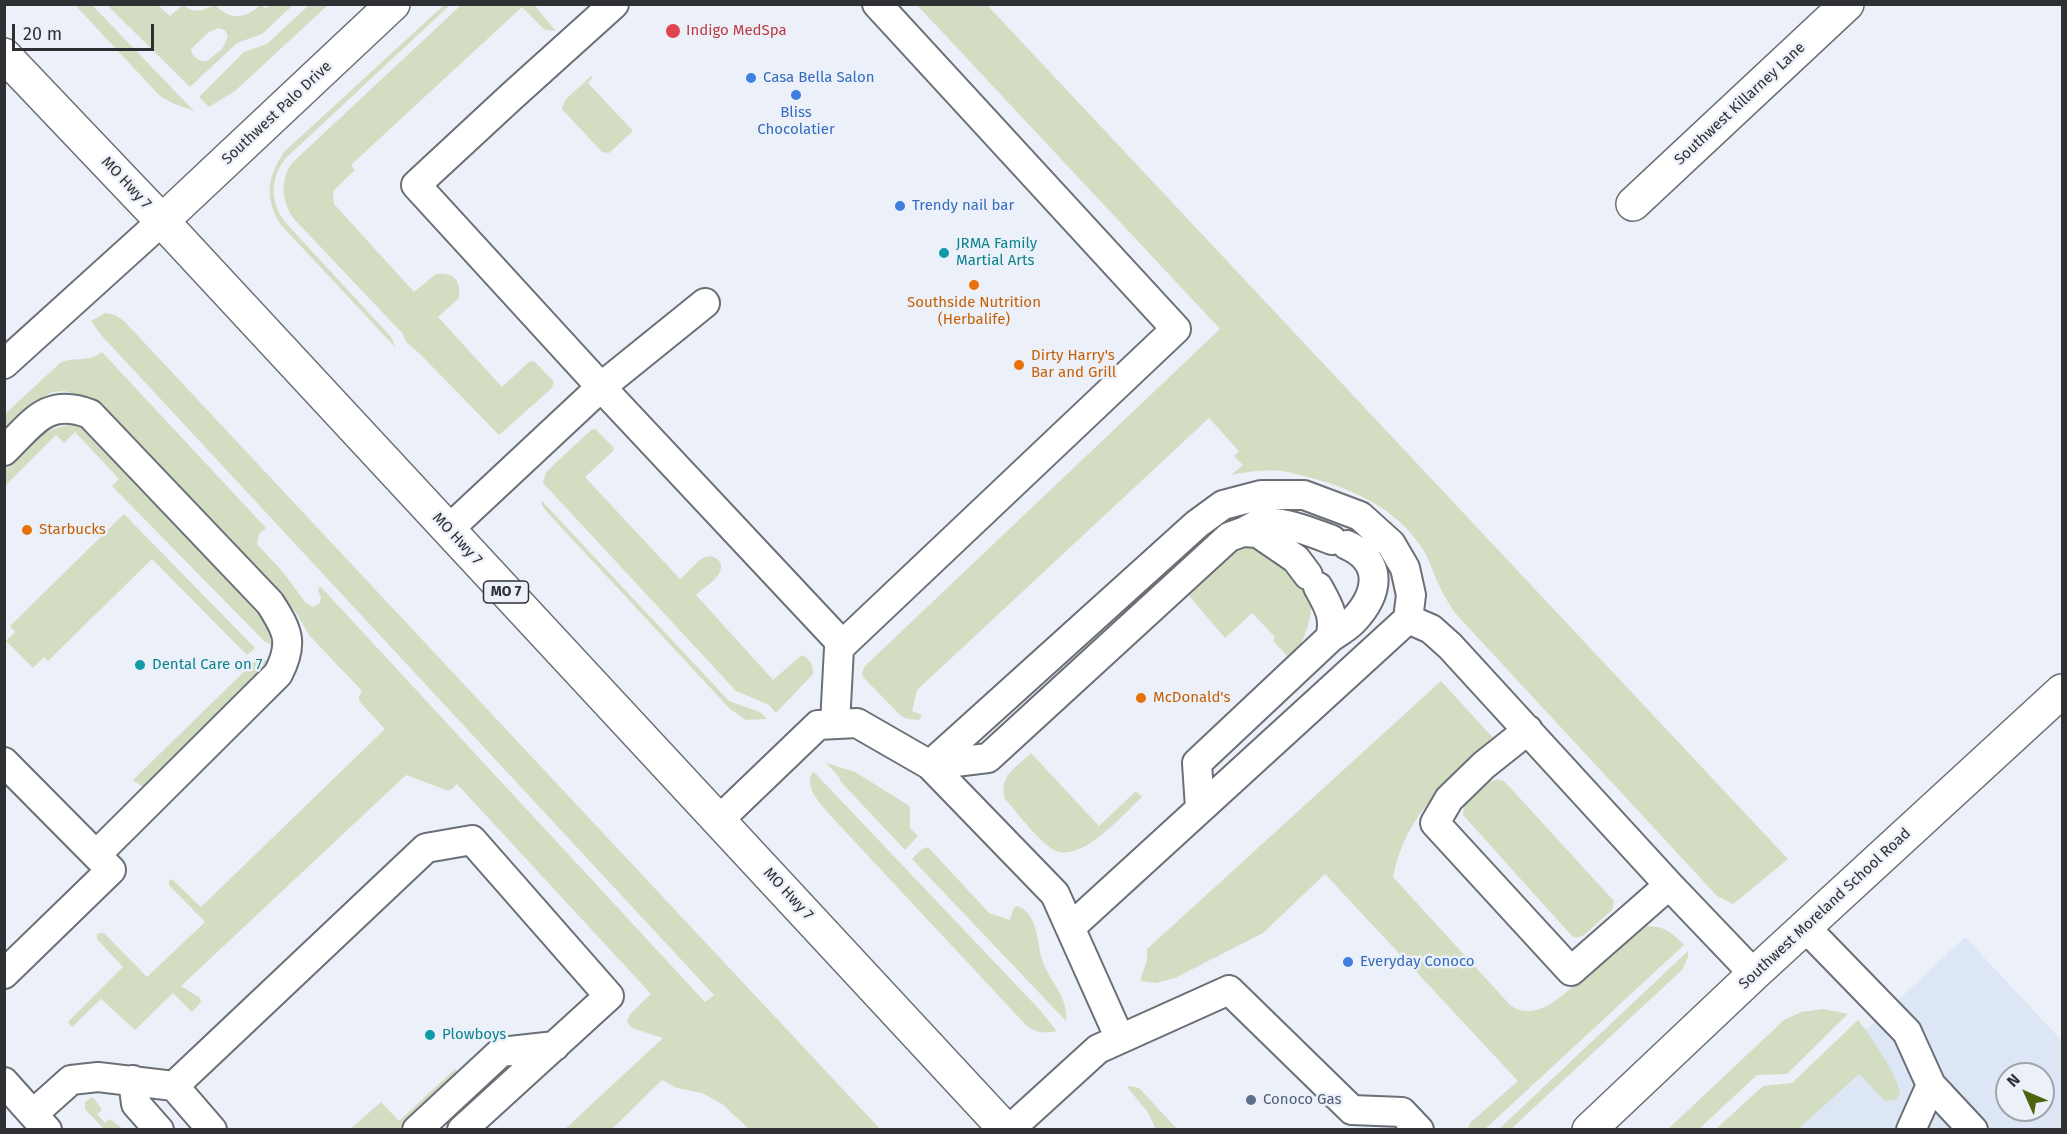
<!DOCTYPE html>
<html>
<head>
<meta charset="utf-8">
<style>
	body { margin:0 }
	#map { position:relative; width:2067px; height:1134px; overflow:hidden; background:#ecf1f9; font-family:"Fira Sans",sans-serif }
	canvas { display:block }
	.frame { position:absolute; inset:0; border:6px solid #2e3033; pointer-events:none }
	.north { position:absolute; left:1995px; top:1062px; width:60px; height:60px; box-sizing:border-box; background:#ecf1f9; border:2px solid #a0a4aa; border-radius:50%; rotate:315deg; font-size:16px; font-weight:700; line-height:24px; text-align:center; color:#2e3033 }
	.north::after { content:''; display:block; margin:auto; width:21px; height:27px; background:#4d6411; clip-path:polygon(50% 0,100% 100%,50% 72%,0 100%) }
	.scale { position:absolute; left:12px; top:24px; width:142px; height:27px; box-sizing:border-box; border:3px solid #2e3033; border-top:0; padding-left:8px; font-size:18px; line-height:21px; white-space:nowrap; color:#2e3033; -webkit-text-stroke:4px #ecf1f9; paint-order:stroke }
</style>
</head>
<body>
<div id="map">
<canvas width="2067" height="1134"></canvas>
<div class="frame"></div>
<div class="north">N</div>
<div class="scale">20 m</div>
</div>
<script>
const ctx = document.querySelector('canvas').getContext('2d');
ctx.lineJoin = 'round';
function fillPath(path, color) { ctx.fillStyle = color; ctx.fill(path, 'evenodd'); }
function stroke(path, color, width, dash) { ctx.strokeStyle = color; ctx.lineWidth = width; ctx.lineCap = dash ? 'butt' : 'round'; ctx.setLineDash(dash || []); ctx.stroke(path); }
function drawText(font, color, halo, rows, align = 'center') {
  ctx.font = font + ' "Fira Sans",sans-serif'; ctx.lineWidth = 5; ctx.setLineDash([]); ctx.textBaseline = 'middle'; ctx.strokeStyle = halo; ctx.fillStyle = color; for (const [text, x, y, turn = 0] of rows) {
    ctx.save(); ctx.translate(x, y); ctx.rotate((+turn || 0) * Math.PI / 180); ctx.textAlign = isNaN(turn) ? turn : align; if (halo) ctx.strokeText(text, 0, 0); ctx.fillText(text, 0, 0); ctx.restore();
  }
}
fillPath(new Path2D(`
	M1965,937L2062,1041V1129L1760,1130ZM2007,1074H2043V1110H2007Z`), '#dde6f4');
fillPath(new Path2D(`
	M75,5H92L194,111L174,104L160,96Z
	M107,5H158L170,16L183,5C194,14 202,11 215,5C230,20 244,20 260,5L265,8L273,5H293L262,34L237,43L190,87ZM218,28L225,30L228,37L222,49L207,61C199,62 192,57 191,49L208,33Z
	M309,5H328L235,91L209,107L199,97L244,52L267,44Z
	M444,5H450L285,159C270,179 270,202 285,222L391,337L396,348L281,225C264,198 267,178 284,152Z
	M461,5H534L556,31L545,30L522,7L351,165L355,170L336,188L333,192L334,204L414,292L436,274C454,272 461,280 459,298L438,317L502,387L530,361L535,362L554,382L551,389L499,435L420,354L406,342L403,334L293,218C282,200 279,180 293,162Z
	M917,5H987L1788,859L1733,904L1717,896L1455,613C1448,603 1442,592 1437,581C1432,570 1429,558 1422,548C1396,508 1353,489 1308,477C1299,475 1290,472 1281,471C1264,469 1248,472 1231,475L1243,465L1234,456L1239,451L1209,418L917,690L912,711L922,715L919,720L908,719L901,716L863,677L862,673L865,666L1220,329Z
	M591,76L593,77L588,83L633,131L609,153L602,152L562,109L565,100Z
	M105,313L115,315L124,321L880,1129H749L722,1104L702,1093L677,1088L662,1080L612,1129H565L663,1038L632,1028L627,1022L630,1014L651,994L457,784L451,790H446L406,775L181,986L200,998L201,1002L192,1012L173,993L135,1030L101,999L72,1027L68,1022L123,967L97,939V934L104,933L147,977L205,922L169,885V881L172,879L175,882L201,907L385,729L359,701V696L362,691L309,635L295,611L131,434L95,400L64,391L53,392L34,402L5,430V414L60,363C74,356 89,363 102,352L266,528L259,534L257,544L283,572L305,602L313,607L320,603L321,597L318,590L320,586L705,1002L714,995L102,336L91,321Z
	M73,425L82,428L95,439L259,615L267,629L272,645L264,641L112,486L119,479L75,432L64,443L56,435L5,486V470C28,447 38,428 73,425Z
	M595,429L614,448L613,451L585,477L680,579C688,573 696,561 705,557C712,554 722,559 721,568C720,579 703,588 696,595L773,680L802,655C811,660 813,665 813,674L776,713L769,705L736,691L543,483L546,472L591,430Z
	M541,500L729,701L760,712L767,719L746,720L730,709L546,511L542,505Z
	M124,514L255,648L247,655L152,559L48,661L44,657L33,668L6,641L15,632L10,626Z
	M1247,547L1270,552L1310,593C1315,615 1304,642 1291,660L1273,641L1275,637L1252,613L1225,638L1186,592L1234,550Z
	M259,657L268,661L257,676L143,787L133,780Z
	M1441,681L1494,739C1448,781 1406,812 1393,877L1511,1006C1542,1026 1576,982 1596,964C1610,951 1626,940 1640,928C1659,922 1672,932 1684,945L1485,1129H1468L1470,1123L1518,1081L1325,874L1263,933L1175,978L1156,983L1140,981L1147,960V949Z
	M1031,753L1099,826L1136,791L1142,797C1123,814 1082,864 1054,850C1037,840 1018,813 1005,799C998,776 1017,767 1031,753Z
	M826,763L855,772L908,805L910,808V828L918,836L905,850L840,781V778Z
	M813,771L1039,1009L1057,1031C1043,1034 1034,1033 1024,1023L828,813C818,800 804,788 813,771Z
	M1497,779L1504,781L1614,901L1612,910L1584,935L1577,938L1572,936L1463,815L1464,806L1489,783Z
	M928,847L989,913L1010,920L1013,909L1017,906C1023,908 1028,912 1031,918C1038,930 1038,947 1042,960C1049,980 1069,998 1066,1021L912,859L921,850Z
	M1688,951V957L1682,970L1511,1129H1499Z
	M1823,1009L1848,1014L1787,1074L1757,1075L1699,1129H1668L1784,1020L1801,1012Z
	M1858,1020C1870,1035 1898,1075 1900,1094L1896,1100L1885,1101L1859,1074L1798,1129H1716L1763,1086L1792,1083Z
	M455,1069L459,1074L399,1129L349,1130L381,1102L399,1121Z
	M1130,1086L1139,1088L1177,1129H1156L1147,1111L1127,1087Z
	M90,1098H94L102,1110L97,1114L105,1123L110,1119L123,1129H104L85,1109V1102Z`), '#d2ddc2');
const lane = new Path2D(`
	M614,4L512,96L416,185L601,387L842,644
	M4,364L162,221
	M4,451C33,423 47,397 90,414L270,603C288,631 294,643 278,674L96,855
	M448,530L601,387L705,303
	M1245,531C1249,529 1254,526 1258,524C1277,518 1314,533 1332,540
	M1408,619L1431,629L1450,646L1669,885L1754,974
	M1330,638C1337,633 1346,628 1353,621C1378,595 1385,562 1347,545
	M835,724L839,648L1176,329L877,4
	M1528,730L1484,765L1449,799L1435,823L1571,971L1669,885
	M4,762L111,870L4,974
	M930,765L1197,524L1223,505L1261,495H1304L1360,516L1391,544L1405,568L1411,595L1408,619L1071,927
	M930,765L988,758L1229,537L1243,532L1258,533L1296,559L1308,575
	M1200,808L1197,763L1330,638C1336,617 1328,605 1318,587
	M719,820L818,725L857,723L930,765L1055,894L1120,1039
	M1806,928L1907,1032L1931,1085L1973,1130
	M133,1080L136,1104L159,1130
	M4,1082L47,1130
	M174,1086L426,848L472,840L609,996L462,1130
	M33,1114L71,1080L98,1077L174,1086L212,1130
	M417,1130L501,1052L555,1046
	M1009,1130L1098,1049L1229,990L1352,1110L1402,1112L1419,1130
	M1911,1130L1931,1085`);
const street = new Path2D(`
	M1633,204L1847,4
	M162,221L393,4`);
const secondary = new Path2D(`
	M1589,1130L1754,974L2062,691`);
const primary = new Path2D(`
	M4,55L162,221L1006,1130`);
stroke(lane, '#6b6f76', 32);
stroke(street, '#6b6f76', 36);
stroke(secondary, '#6b6f76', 36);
stroke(primary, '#6b6f76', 36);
stroke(lane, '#fff', 28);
stroke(street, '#fff', 33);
stroke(secondary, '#fff', 33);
stroke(primary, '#fff', 33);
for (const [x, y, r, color] of [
	[673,31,8,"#e0444e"],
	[751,78,6,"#3f7fe0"],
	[796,95,6,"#3f7fe0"],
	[900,206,6,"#3f7fe0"],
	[944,253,6,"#0f9aa8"],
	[974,285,6,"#e8710a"],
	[1019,365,6,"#e8710a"],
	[27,530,6,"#e8710a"],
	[140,665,6,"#0f9aa8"],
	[1141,698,6,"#e8710a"],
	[1348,962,6,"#3f7fe0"],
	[430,1035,6,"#0f9aa8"],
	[1251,1100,6,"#5c6f8a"]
]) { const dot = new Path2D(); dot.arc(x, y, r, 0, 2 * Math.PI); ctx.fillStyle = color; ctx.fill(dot); stroke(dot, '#ecf1f9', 2); }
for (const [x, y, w] of [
	[506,592,45]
]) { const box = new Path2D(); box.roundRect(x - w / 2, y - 11, w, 22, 4.5); ctx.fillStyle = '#ecf1f9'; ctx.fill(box); stroke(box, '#2e3033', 1.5); }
drawText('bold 14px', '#2e3033', null, [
	["MO 7",506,592]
]);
drawText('15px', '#be3a42', '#ecf1f9', [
	["Indigo MedSpa",686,31]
], 'left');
drawText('15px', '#366cbe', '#ecf1f9', [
	["Casa Bella Salon",763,78],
	["Bliss",796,113,"center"],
	["Chocolatier",796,130,"center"],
	["Trendy nail bar",912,206],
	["Everyday Conoco",1360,962]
], 'left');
drawText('15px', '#2e3033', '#ecf1f9', [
	["Southwest Killarney Lane",1740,104,-43],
	["Southwest Palo Drive",277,113,-43],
	["MO Hwy 7",126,183,47],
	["MO Hwy 7",457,539,47],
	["MO Hwy 7",788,894,47],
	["Southwest Moreland School Road",1825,909,-43]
]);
drawText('15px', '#0d838f', '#ecf1f9', [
	["JRMA Family",956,244],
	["Martial Arts",956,261],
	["Dental Care on 7",152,665],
	["Plowboys",442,1035]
], 'left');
drawText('15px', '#c56008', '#ecf1f9', [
	["Southside Nutrition",974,303,"center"],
	["(Herbalife)",974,320,"center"],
	["Dirty Harry's",1031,356],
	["Bar and Grill",1031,373],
	["Starbucks",39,530],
	["McDonald's",1153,698]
], 'left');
drawText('15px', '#4e5e75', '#ecf1f9', [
	["Conoco Gas",1263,1100]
], 'left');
</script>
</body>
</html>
